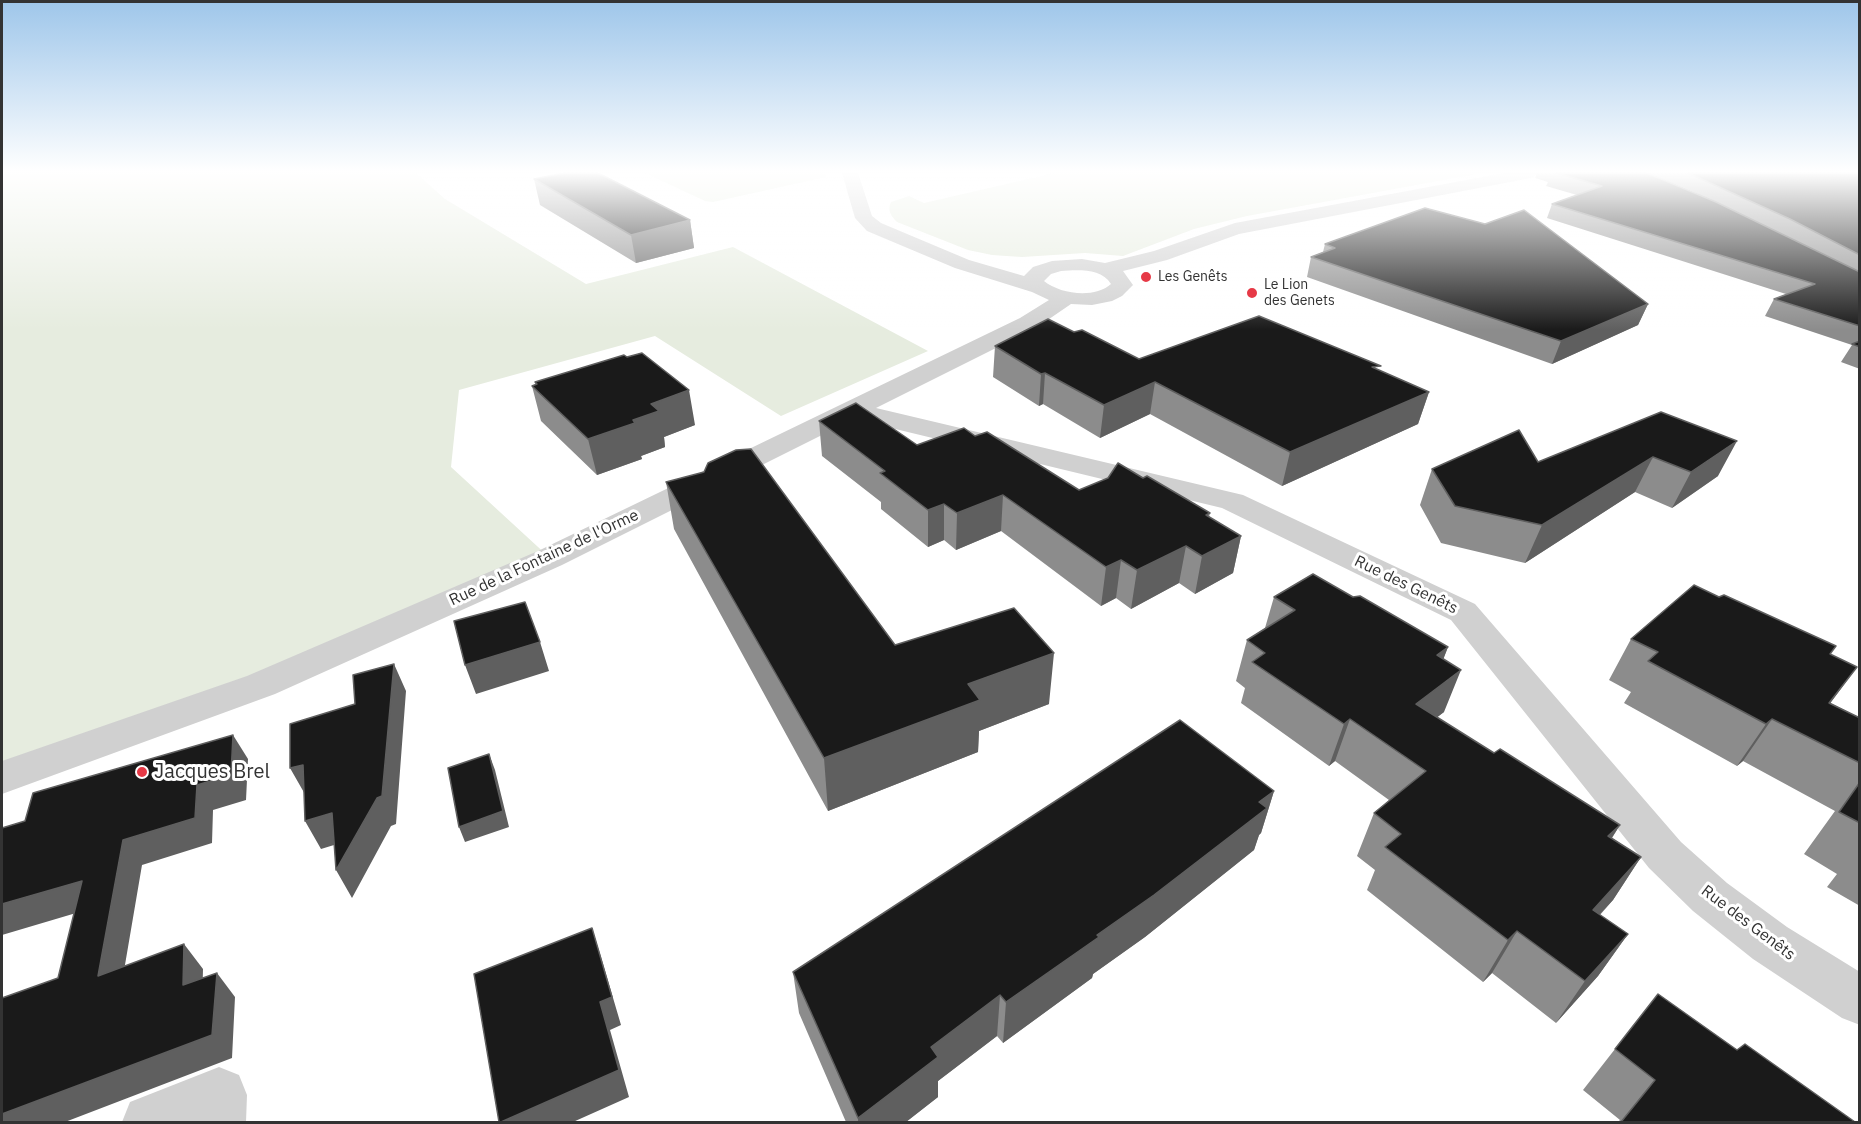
<!DOCTYPE html>
<html>
<head>
<meta charset="utf-8">
<style>
	body { margin:0 }
	#map { position:relative; width:1861px; height:1124px; overflow:hidden; background:#fff; font-family:"IBM Plex Sans",sans-serif }
	canvas { display:block }
	.frame { position:absolute; inset:0; border:3px solid #333; pointer-events:none }
</style>
</head>
<body>
<div id="map">
<canvas width="1861" height="1124"></canvas>
<div class="frame"></div>
</div>
<script>
const ctx = document.querySelector('canvas').getContext('2d');
ctx.lineJoin = 'round';
function fillPath(path, color) { ctx.fillStyle = color; ctx.fill(path, 'evenodd'); }
function stroke(path, color, width, dash) { ctx.strokeStyle = color; ctx.lineWidth = width; ctx.lineCap = dash ? 'butt' : 'round'; ctx.setLineDash(dash || []); ctx.stroke(path); }
function drawText(font, color, halo, rows, align = 'center') {
  ctx.font = font + ' "IBM Plex Sans",sans-serif'; ctx.lineWidth = 6; ctx.setLineDash([]); ctx.textBaseline = 'middle'; ctx.strokeStyle = halo; ctx.fillStyle = color; for (const [text, x, y, turn = 0] of rows) {
    ctx.save(); ctx.translate(x, y); ctx.rotate((+turn || 0) * Math.PI / 180); ctx.textAlign = isNaN(turn) ? turn : align; if (halo) ctx.strokeText(text, 0, 0); ctx.fillText(text, 0, 0); ctx.restore();
  }
}
fillPath(new Path2D(`
	M2,173H416L445,199L586,284L733,247L928,351L781,416L655,336L459,390L451,467L550,558L261,685L2,778Z
	M645,173H825L826,177L713,202L705,201Z
	M1054,173H1482L1247,216L1194,229L1123,256L1085,253L1022,257L992,255L968,250L897,222C891,216 887,210 891,202L909,196L924,203Z`), '#e6ecdf');
fillPath(new Path2D(`
	M842,173H858L872,216L881,223L969,260L1024,276L1033,267L1052,261L1082,259L1105,263L1154,251L1235,223L1504,173H1539L1531,178L1239,234L1167,260L1123,271L1133,285L1122,296L1112,301L1092,305L1071,304L1036,328L876,408L1243,495L1475,604L1681,842L1727,883L1787,927L1860,972V1025L1842,1018L1753,959L1693,911L1649,868L1451,620L1222,508L854,419L562,565L275,694L2,794V761L247,676L538,551L1020,318L1049,300L1032,292L955,268L867,231L855,218ZM1061,271C1078,270 1101,268 1111,284C1094,299 1060,294 1044,281L1051,274Z
	M219,1067L239,1075L247,1095L246,1122H122L130,1102Z`), '#d0d0d0');
fillPath(new Path2D(`
	M1537,173H1647L1796,241L1694,192L1648,173H1860V369L1841,362L1852,345L1765,316L1774,299L1786,294L1547,218L1552,204L1577,195L1546,186L1548,182L1535,178Z
	M534,179L690,220L694,248L636,263L540,205Z
	M1325,244L1648,304L1638,325L1552,364L1307,277L1311,257L1323,252Z
	M1074,332L1139,359L1379,370L1429,392L1418,424L1282,486L1150,414L1100,438L1043,404L1039,406L993,377L995,346Z
	M535,382L695,425L664,437L665,447L641,456L642,459L597,475L541,421L532,386L536,385Z
	M1661,412L1718,476L1672,508L1635,492L1525,563L1441,543L1420,505L1432,469L1538,462Z
	M819,421L917,445L975,436L1079,490L1143,478L1210,513L1209,517L1241,536L1233,573L1195,594L1179,583L1131,609L1116,598L1101,606L1001,531L956,550L944,540L928,547L881,509V502L822,456Z
	M666,482L895,645L1049,704L979,731L978,752L828,811L674,529Z
	M1274,597H1353L1448,647L1443,659L1444,712L1437,717L1494,753L1620,825L1612,838L1641,857L1613,900L1600,915L1628,934L1598,976L1556,1023L1492,973L1483,982L1367,890L1375,870L1357,856L1374,813L1389,800L1335,761L1329,766L1241,703L1245,688L1236,681L1247,640L1265,628Z
	M1631,639L1830,654L1831,703L1860,718V906L1827,887L1837,874L1804,854L1835,811L1743,761L1737,766L1624,703L1631,692L1609,680Z
	M1274,791L1261,833L1259,835L1254,850L1145,937L1093,974L1092,978L1003,1043L997,1036L938,1081V1097L906,1122H846L799,1013L793,972Z
	M1658,994L1737,1050L1855,1122H1618L1620,1120L1583,1090Z`), '#8c8c8c');
fillPath(new Path2D(`
	M690,220L694,248L636,263L631,235Z
	M1648,304L1638,325L1552,364L1561,341Z
	M1045,373L1043,404L1039,406L1041,374Z
	M1155,382L1150,414L1100,438L1104,405Z
	M689,390L695,425L664,437L665,447L641,456L642,459L597,475L588,439L633,420L651,404Z
	M1429,392L1418,424L1282,486L1290,452Z
	M1737,441L1718,476L1672,508L1691,472Z
	M1653,457L1635,492L1525,563L1542,525Z
	M1003,495L1001,531L956,550L957,513Z
	M944,504V540L928,547V510Z
	M1241,536L1233,573L1195,594L1202,556Z
	M1186,546L1179,583L1131,609L1137,570Z
	M1121,560L1116,598L1101,606L1106,567Z
	M540,642L549,671L476,694L465,665Z
	M1448,647L1432,689L1437,655Z
	M1054,653L1049,704L979,731L978,752L828,811L824,758L968,684Z
	M394,664L406,691L396,824L391,826L352,898L336,870Z
	M1857,667L1826,709L1829,703Z
	M1461,670L1444,712L1400,746L1416,704Z
	M1350,719L1335,761L1329,766L1344,724Z
	M1772,719L1743,761L1737,766L1766,724Z
	M233,735L248,759L246,800L213,810L212,843L142,865L119,1000L98,976L123,840Z
	M489,754L495,770L509,827L465,842L459,827Z
	M303,765L306,796L290,768Z
	M1274,791L1261,833L1259,835L1254,850L1145,937L1093,974L1092,978L1003,1043L1006,1002L1097,935L1259,802Z
	M332,813L347,841L321,849L305,821Z
	M1620,825L1593,867L1608,836Z
	M1641,857L1613,900L1565,952L1593,910Z
	M82,881L103,905L2,935V904Z
	M592,928L601,957L621,1025L610,1030L629,1097L573,1122H501L600,1002Z
	M1517,931L1492,973L1483,982L1508,940Z
	M1628,934L1598,976L1556,1023L1585,981Z
	M184,944L203,969L202,1009L183,985Z
	M217,973L235,997L232,1058L65,1122H2V1114Z
	M1000,995L997,1036L938,1081V1097L906,1122H858V1118L931,1047Z`), '#5f5f5f');
const building = new Path2D(`
	M564,173H598L690,220L631,235L534,179Z
	M1556,173H1647L1716,202L1860,272V326L1774,299L1815,284L1552,204L1602,186Z
	M1688,173H1860V255L1790,219Z
	M1425,208L1485,224L1524,210L1648,304L1561,341L1311,257L1335,248L1325,244Z
	M1259,316L1381,366L1372,367L1429,392L1290,452L1155,382L1104,405L1045,373L1041,374L995,346L1048,319L1074,332L1082,330L1139,359Z
	M1860,341V347L1852,344Z
	M642,353L689,390L651,404L659,411L633,420L635,423L588,439L532,386L537,384L535,382L624,355L627,357Z
	M856,403L917,445L964,428L975,436L987,432L1079,490L1108,478L1118,463L1143,478L1147,476L1210,513L1206,515L1241,536L1202,556L1186,546L1137,570L1121,560L1106,567L1003,495L957,513L944,504L928,510L880,473L885,471L819,421Z
	M1661,412L1737,441L1691,472L1653,457L1542,525L1455,506L1432,469L1519,430L1538,462Z
	M751,449L895,645L1014,608L1054,653L968,684L980,700L824,758L666,482L704,472L708,463L736,450Z
	M1313,574L1353,597L1360,596L1448,647L1437,655L1461,670L1416,704L1494,753L1500,749L1620,825L1608,836L1641,857L1593,910L1628,934L1585,981L1517,931L1508,940L1385,847L1401,834L1374,813L1426,771L1350,719L1344,724L1252,662L1265,653L1247,640L1295,610L1274,597Z
	M1694,585L1719,597L1724,595L1836,646L1830,654L1857,667L1829,703L1860,718V763L1772,719L1766,724L1648,661L1658,652L1631,639Z
	M525,602L540,642L465,665L454,621Z
	M394,664L382,796L377,798L336,870L332,813L305,821L303,765L290,768V724L355,704L353,675Z
	M1180,720L1274,791L1259,802L1267,808L1154,895L1097,935L1099,937L1006,1002L1000,995L931,1047L938,1057L858,1118L793,972Z
	M233,735L231,775L197,785L195,818L123,840L98,976L184,944L183,985L217,973L212,1035L2,1114V998L58,978L82,881L2,904V828L25,821L33,793Z
	M489,754L503,811L459,827L448,768Z
	M1860,782V823L1839,812Z
	M592,928L612,997L600,1002L619,1070L501,1122H499L474,974Z
	M1658,994L1737,1050L1745,1044L1855,1122H1621L1655,1080L1615,1049Z`);
fillPath(building, '#1a1a1a');
stroke(building, '#5f5f5f', 1.5);
const sky = ctx.createLinearGradient(0, 0, 0, 330);
sky.addColorStop(0, '#9ec6ea');
sky.addColorStop(0.52, '#fff');
sky.addColorStop(1, '#ffffff00');
ctx.fillStyle = sky;
ctx.fillRect(0, 0, 1861, 330);
for (const [x, y, r, color] of [
	[1146,277,6,"#e63946"],
	[1252,293,6,"#e63946"],
	[142,772,6,"#e63946"]
]) { const dot = new Path2D(); dot.arc(x, y, r, 0, 2 * Math.PI); ctx.fillStyle = color; ctx.fill(dot); stroke(dot, '#fff', 2); }
drawText('14px', '#333', '#fff', [
	["Les Genêts",1158,277],
	["Le Lion",1264,285],
	["des Genets",1264,301]
], 'left');
drawText('16px', '#333', '#fff', [
	["Rue de la Fontaine de l'Orme",544,558,-25],
	["Rue des Genêts",1406,585,26],
	["Rue des Genêts",1748,923,37]
]);
drawText('20px', '#333', '#fff', [
	["Jacques Brel",154,772]
], 'left');
</script>
</body>
</html>
